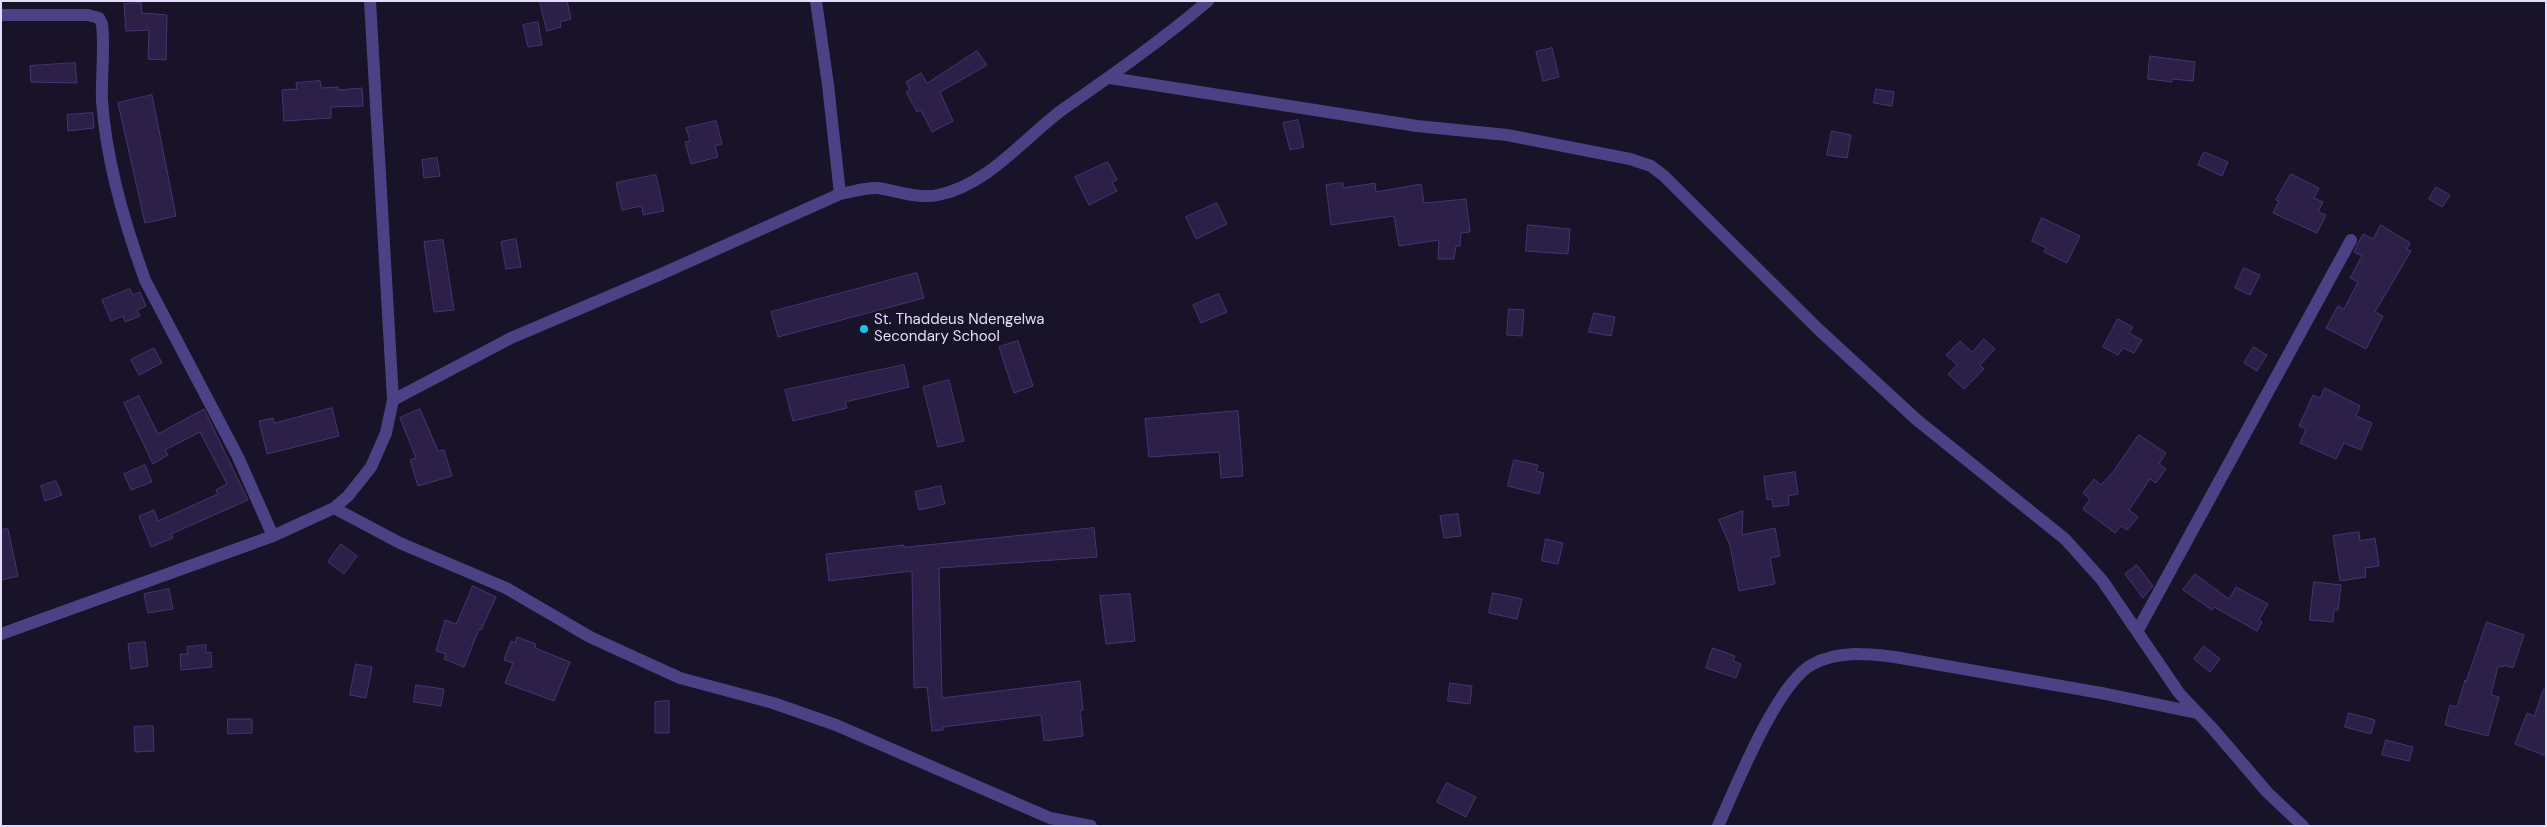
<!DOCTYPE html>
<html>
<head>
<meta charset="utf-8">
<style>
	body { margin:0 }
	#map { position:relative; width:2547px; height:827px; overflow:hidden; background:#181329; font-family:"DM Sans",sans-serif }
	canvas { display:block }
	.frame { position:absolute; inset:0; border:2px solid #e3ddfc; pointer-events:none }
</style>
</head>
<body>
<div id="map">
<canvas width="2547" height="827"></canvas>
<div class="frame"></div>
</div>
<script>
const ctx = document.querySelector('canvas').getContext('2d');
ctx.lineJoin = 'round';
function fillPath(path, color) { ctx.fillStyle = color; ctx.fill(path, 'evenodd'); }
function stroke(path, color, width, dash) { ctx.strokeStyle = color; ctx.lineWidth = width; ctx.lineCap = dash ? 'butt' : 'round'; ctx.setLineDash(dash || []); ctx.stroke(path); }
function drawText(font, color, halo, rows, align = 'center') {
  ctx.font = font + ' "DM Sans",sans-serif'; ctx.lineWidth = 5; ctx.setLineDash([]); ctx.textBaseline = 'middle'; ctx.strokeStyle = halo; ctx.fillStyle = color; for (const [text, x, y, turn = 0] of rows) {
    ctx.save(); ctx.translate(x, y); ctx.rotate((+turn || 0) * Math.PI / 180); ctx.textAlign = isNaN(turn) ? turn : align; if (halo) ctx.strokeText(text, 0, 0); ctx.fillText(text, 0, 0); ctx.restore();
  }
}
const building = new Path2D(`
	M540,1H567L571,19L560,22L561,27L547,31Z
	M141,3L142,13L167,15L166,60L148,59L149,30L126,31L124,4Z
	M538,22L542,45L528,47L523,25Z
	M1552,48L1559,77L1543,81L1536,52Z
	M977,51L987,65L940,92L953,121L932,132L921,110L917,112L906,92L910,90L906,82L921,73L927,83Z
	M2150,56L2195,62L2193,81L2172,79V82L2148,79Z
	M75,63L77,83L31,82L30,66Z
	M320,81L321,88L338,87V90L362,88L363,106L331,107V118L284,121L282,90L297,89L296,83Z
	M1876,89L1894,92L1892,106L1874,103Z
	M152,95L176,216L145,223L118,103Z
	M93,113L94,128L68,131L67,115Z
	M1298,120L1304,147L1290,150L1283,123Z
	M716,121L722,144L715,146L718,157L691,164L685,142L690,141L686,128Z
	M1832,131L1851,135L1847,158L1827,155Z
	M2204,152L2228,162L2222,176L2198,165Z
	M437,158L440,176L424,178L422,160Z
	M1108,162L1117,180L1112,182L1117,191L1089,205L1075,177Z
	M2291,174L2319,188L2314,198L2323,202L2318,212L2326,215L2317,233L2273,213L2279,201L2276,200Z
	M656,175L664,211L643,215L642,206L622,210L616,183Z
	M1343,183V188L1375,183L1376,192L1421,184L1424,203L1466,199L1470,232L1461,233L1460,246H1456L1454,259H1438L1439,240L1399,246L1394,216L1331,225L1326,185Z
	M2436,187L2450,195L2442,207L2429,199Z
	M1217,203L1227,224L1196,239L1186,217Z
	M2042,218L2080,236L2067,263L2044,252L2046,248L2032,241Z
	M1528,225L1570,229L1568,254L1526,251Z
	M2381,225L2410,243L2407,249L2411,251L2375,312L2383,316L2366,349L2326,328L2338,306L2344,309L2358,282L2350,278L2362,256L2354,252L2359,241L2363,234L2373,239Z
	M516,239L521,267L506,269L501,242Z
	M443,240L454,310L434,312L424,242Z
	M2244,268L2260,275L2250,295L2235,288Z
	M917,273L924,298L778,337L771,312Z
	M130,289L133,295L140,292L146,306L137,310L140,316L125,322L123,316L111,321L102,300Z
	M1219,294L1227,312L1201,323L1193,305Z
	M1509,309L1524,310L1522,336L1507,335Z
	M1594,313L1615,317L1611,336L1589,332Z
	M2118,319L2133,327L2129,333L2142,340L2134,353L2123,348L2118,355L2103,347Z
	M1984,339L1995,349L1980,365L1984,369L1964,389L1948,374L1957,365L1946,355L1960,341L1972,352Z
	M1018,341L1033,386L1014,393L999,347Z
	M2254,347L2267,355L2257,371L2244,363Z
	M154,348L162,363L139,375L131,360Z
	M904,365L909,387L845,402L847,408L793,421L785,390Z
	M949,380L964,441L938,447L923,387Z
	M2325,388L2360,406L2356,416L2372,423L2361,450L2344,443L2336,459L2300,443L2306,429L2299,426L2313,395L2320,398Z
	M139,396L158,434L204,409L248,500L171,534L173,538L151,547L139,516L154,510L158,521L218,494L216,490L227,484L200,432L165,450L168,455L153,464L124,403Z
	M332,408L339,436L267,454L259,421L273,418L274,423Z
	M420,409L438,451L444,450L452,476L418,486L410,460L416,458L400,418Z
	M1238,411L1243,476L1221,478L1219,452L1149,457L1145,419Z
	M2139,435L2166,453L2159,464L2166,469L2156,483L2150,479L2129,510L2138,517L2127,530L2121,526L2115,533L2083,509L2090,499L2083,493L2094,479L2101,485L2113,472Z
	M1514,460L1538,465L1536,471L1544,473L1539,494L1508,486Z
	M145,465L152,482L131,490L124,474Z
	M1795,472L1798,494L1788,496L1789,505L1773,507L1772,499L1767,500L1764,477Z
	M56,481L62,495L45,501L41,486Z
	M941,486L945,504L919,510L915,492Z
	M1743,511L1742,535L1775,528L1780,556L1770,558L1775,584L1739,591L1730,546L1719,520Z
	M1458,514L1461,536L1444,538L1440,516Z
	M1094,528L1097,557L939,568L942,698L1080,681L1083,710L1080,711L1083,736L1044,741L1041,715L943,727V730L932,731L927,687L914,688L912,571L829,581L826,554L904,545V547Z
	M8,529L18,576L1,580V530Z
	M2359,532L2360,541L2375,538L2379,566L2365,568L2366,577L2340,581L2333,536Z
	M1546,539L1563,543L1558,564L1542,561Z
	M341,544L357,556L344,574L328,562Z
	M2137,565L2153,586L2143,598L2125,574Z
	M2195,574L2229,599L2236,587L2268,604L2259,620L2262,622L2257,631L2214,607L2212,610L2183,590Z
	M2314,582L2341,585L2338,610H2334L2333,622L2310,620Z
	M473,586L496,597L481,630L479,629L464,667L444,659L446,654L436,651L445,620L456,624Z
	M169,589L173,609L148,613L144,594Z
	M1493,593L1522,599L1517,619L1489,613Z
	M1130,594L1135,641L1106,644L1100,596Z
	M2487,622L2524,635L2513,668L2504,665L2503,667L2498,666L2491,695L2499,697L2488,736L2445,725L2450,705L2457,707L2465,680L2466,681Z
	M517,637L536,644L535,648L570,662L554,701L505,683L513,663L504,660L511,641L515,643Z
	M145,642L148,666L131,669L128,644Z
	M206,645V653L211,652L212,667L181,670L180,654H188L187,647Z
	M2204,646L2220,659L2210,672L2194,659Z
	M1713,648L1735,656L1733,661L1741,664L1736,678L1706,668Z
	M356,664L372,667L366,698L350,695Z
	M1450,683L1472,686L1470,704L1448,701Z
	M416,685L444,689L441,706L414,702Z
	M2544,689H2546V756L2515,744L2527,713L2534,716Z
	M669,701V733H655V702Z
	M2349,713L2375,720L2371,734L2345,727Z
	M228,719H252V733L228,734Z
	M153,726L154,751L135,752L134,727Z
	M2386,740L2413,747L2409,761L2382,755Z
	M1447,783L1476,797L1466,817L1437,802Z`);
fillPath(building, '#2c2048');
stroke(building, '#463472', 1);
stroke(new Path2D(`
	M370,1L393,400
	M816,1L828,85L840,194C852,192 866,187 878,188C897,191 919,199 938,195C988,185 1023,139 1062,110C1112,75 1161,41 1208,1
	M1,15H88L99,18L102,24C105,49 101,75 102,101C106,159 125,225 145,280L238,457L273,536
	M1110,78L1417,126L1507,135L1630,159L1651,166L1664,176L1817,328L1917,420L2065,539L2102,580L2179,693L2213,729L2267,792L2303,826
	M334,508L400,543L506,588L590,637L680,678L773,703L836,725L1050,818L1091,826
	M2138,630L2351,240
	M1,634L273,536L334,508L348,496L371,467L386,433L393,400L511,338L659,275L840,194
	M1718,826C1736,787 1777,682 1813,664C1839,650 1867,654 1895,657L2101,693L2198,713`), '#4a4284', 12);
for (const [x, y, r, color] of [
	[864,329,5,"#19c5ec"]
]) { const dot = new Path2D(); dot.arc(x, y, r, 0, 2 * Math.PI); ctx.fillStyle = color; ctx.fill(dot); stroke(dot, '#181329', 2); }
drawText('15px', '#e3ddfc', '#181329', [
	["St. Thaddeus Ndengelwa",874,320],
	["Secondary School",874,337]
], 'left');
</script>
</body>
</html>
